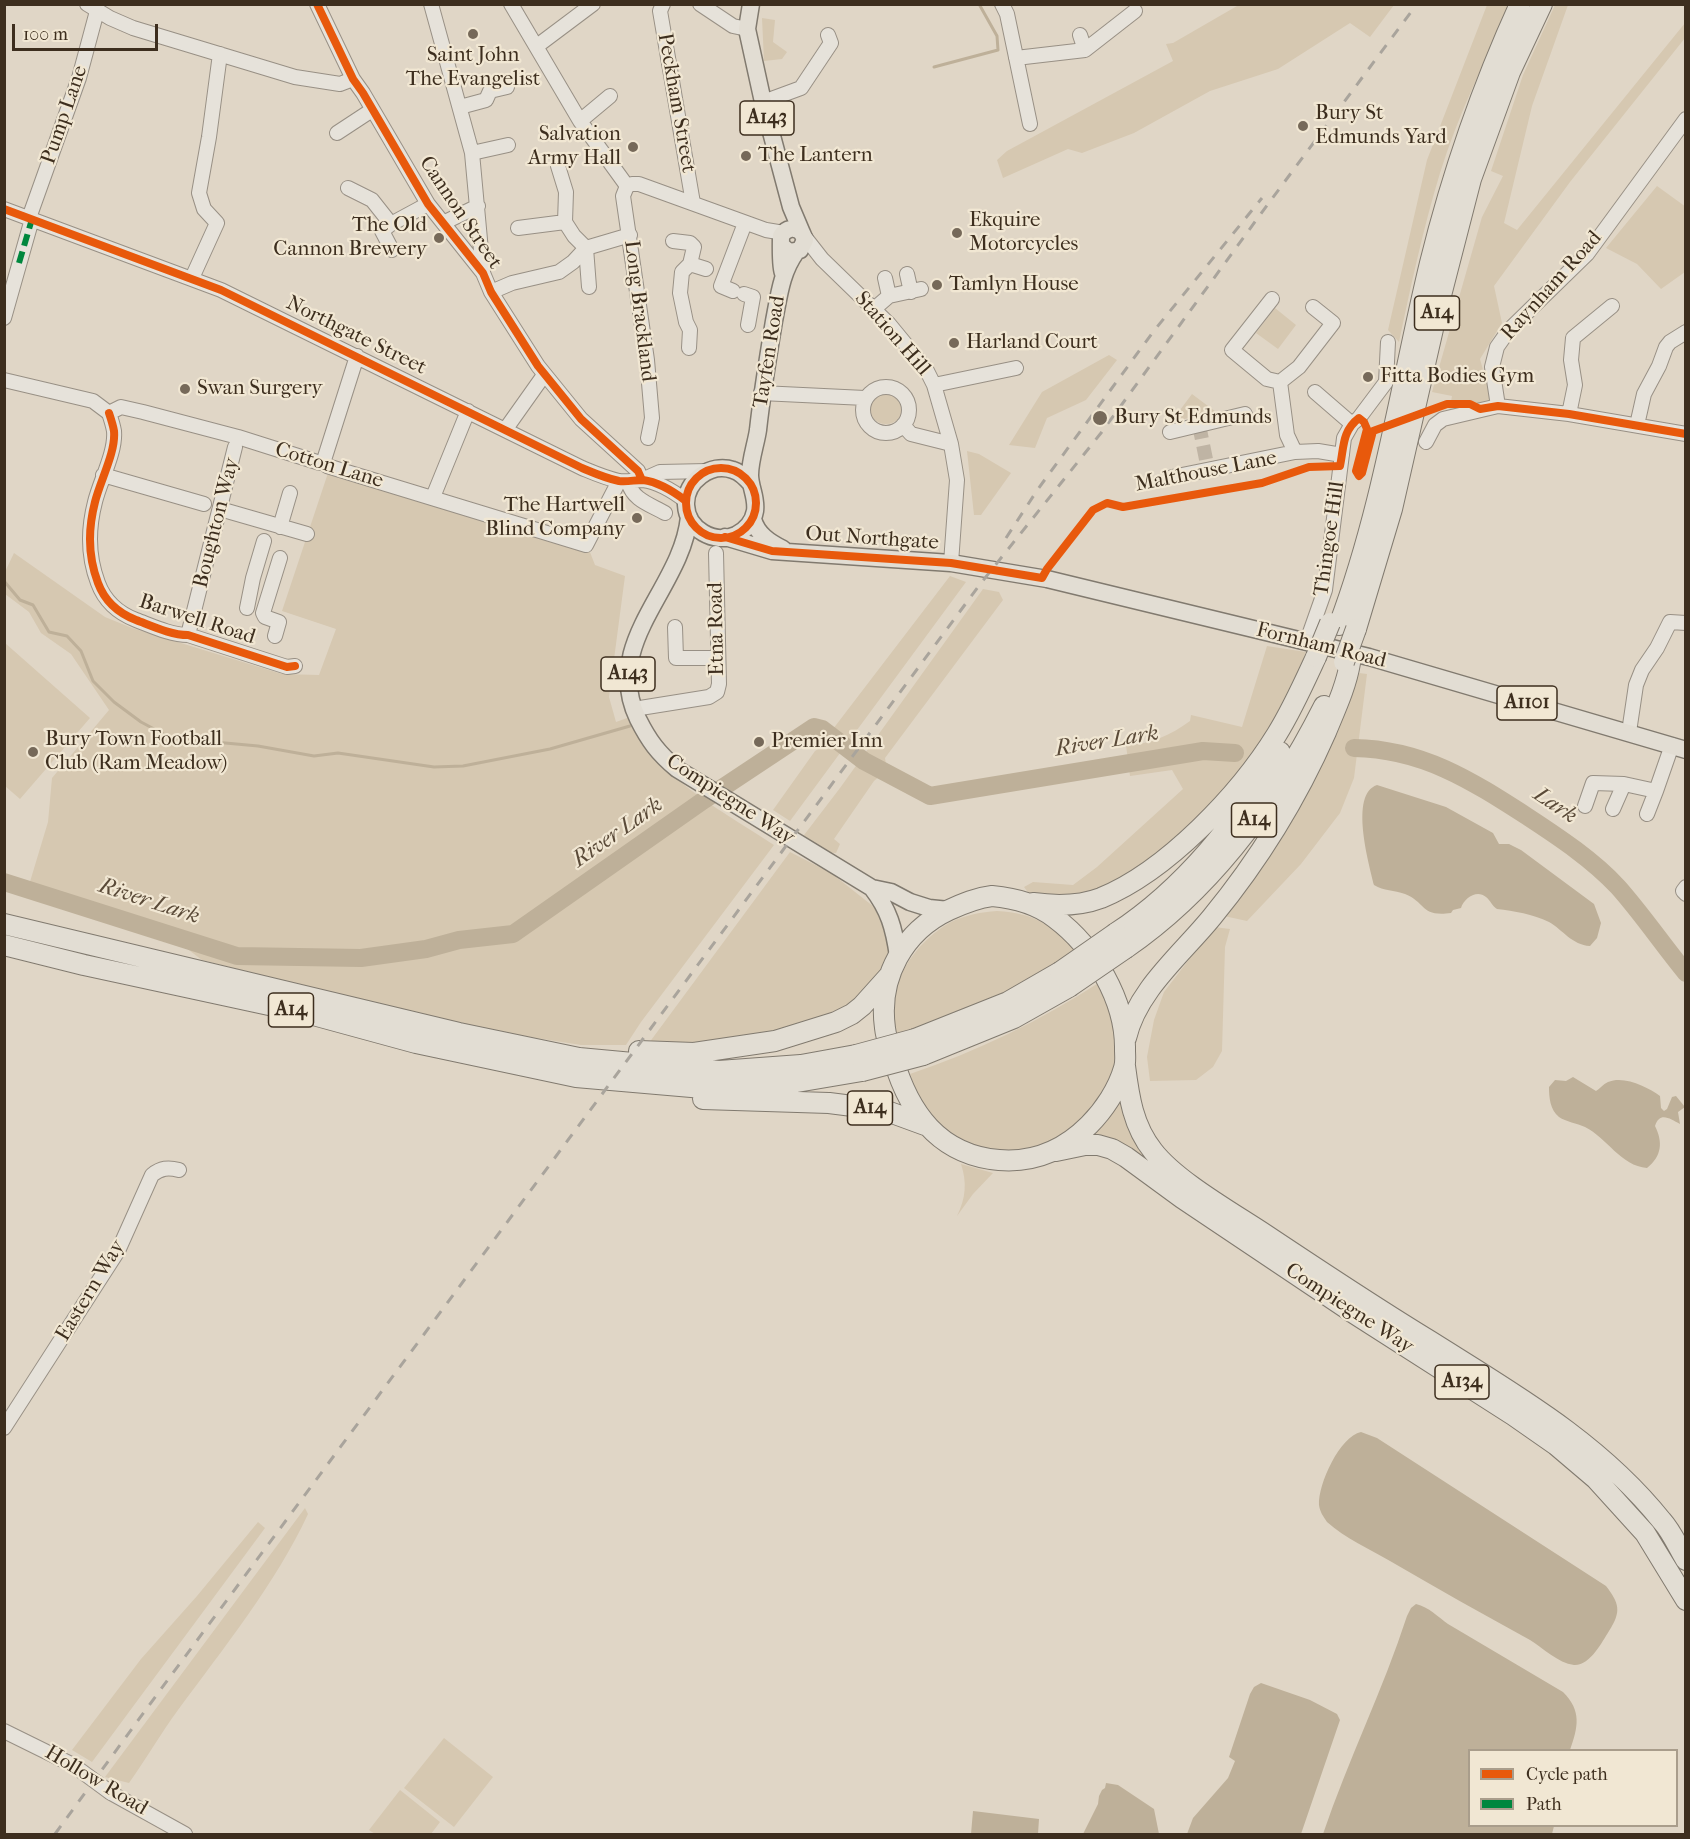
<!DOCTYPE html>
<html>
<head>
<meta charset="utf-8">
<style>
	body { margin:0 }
	#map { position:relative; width:1690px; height:1839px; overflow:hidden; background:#e0d6c6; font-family:"IM FELL French Canon",serif }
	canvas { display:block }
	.frame { position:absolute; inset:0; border:6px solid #3d2e1e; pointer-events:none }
	.legend { position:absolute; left:1468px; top:1749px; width:210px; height:78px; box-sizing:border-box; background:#f1e7d3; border:2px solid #a99d8b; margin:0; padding:8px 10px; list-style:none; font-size:18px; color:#3d2e1e }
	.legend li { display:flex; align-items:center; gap:12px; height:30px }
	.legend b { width:30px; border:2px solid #a99d8b }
	.scale { position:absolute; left:12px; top:24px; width:146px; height:27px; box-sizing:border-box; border:3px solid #3d2e1e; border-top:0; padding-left:8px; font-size:18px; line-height:21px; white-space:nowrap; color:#3d2e1e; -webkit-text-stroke:4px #f1e7d3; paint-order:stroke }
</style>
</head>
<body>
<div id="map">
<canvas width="1690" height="1839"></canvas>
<div class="frame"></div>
<ul class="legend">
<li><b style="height:8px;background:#e8590c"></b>Cycle path</li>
<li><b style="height:8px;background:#00873e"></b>Path</li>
</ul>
<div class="scale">100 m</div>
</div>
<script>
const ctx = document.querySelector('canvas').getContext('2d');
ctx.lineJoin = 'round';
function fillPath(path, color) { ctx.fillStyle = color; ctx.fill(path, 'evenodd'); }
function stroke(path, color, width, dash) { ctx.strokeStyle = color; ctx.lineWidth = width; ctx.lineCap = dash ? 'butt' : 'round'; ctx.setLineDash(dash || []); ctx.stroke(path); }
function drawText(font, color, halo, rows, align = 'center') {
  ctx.font = font + ' "IM FELL French Canon",serif'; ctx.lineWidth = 4.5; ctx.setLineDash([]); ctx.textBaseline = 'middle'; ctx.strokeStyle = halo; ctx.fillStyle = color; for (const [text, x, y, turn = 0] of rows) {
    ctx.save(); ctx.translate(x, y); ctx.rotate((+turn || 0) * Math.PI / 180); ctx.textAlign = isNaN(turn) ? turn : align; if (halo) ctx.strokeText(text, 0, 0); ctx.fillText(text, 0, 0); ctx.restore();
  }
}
fillPath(new Path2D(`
	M1243,5H1394L1370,37L1350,23L1278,69L1210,91L1134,133L1082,153L1068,149L1003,178L997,160L1007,151L1173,61L1166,44L1173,43L1237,6Z
	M1487,5H1511C1485,60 1458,115 1440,173C1423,229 1411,285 1399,342L1388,330L1427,160Z
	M1555,5H1568L1532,106L1504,223L1517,230L1685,23V38L1570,182L1494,286L1502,323L1480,359L1491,399L1449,412L1452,396L1432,392L1482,217L1503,176L1491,171L1523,75Z
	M762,18L775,20L773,42L787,52L782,59L764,61Z
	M1657,186L1686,207L1685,272L1661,289L1637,264L1606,248Z
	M1275,308L1296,325L1278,349L1256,333Z
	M1109,355L1117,360L1086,400L1047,418L1035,448L1009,445L1042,392Z
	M869 407a17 17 0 1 1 34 0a17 17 0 1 1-34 0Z
	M1192,394L1216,412L1171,422Z
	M967,451L979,454L1011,473L981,515H974Z
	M329,470L588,547L595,565L625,576L609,697L616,722L630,717C655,778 722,810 774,845L641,1022L626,1045H581L504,1033L389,1008L202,960L181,944L26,895L48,822L52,778L109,710L71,654L41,633L29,612L5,594L4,574L14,553L105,617L132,628L282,674L319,675L336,629L282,611Z
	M950,576L966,582L790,821L773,810L815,751L824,745L833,729Z
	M983,589L999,592L1003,600L885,758L887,770L874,781L834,839L840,844L836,853L819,852L801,839L840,788Z
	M5,643L90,718L20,799L5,786Z
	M1267,646L1306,652L1294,687L1243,773L1166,852L1091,897L1030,895L1024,887L1033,882L1073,885L1097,867L1183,789L1172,770L1130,776L1126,745C1149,745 1171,735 1190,721L1191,715L1242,727Z
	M1359,673L1367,674L1354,778L1340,813L1301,864L1247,921L1224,916L1332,738Z
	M790,852L831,873L883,914L891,953L879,976L844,1011L769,1037L689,1047L649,1043Z
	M997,911C1035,913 1049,925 1077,949L990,1006L898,1035C879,993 914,942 951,922C966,915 981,912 997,911Z
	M1214,927L1230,929L1225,947L1222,1051L1213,1067L1196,1080L1150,1081L1147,1057L1154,1020L1164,992Z
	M1100,982L1107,992L1120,1063L1085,1127L1028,1153L990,1151L965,1142L944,1128L934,1119L919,1098L910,1074C978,1051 1040,1021 1100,982Z
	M1123,1092L1169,1180L1088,1142L1107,1121Z
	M961,1164L993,1173L973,1194L957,1216C966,1198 967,1182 961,1164Z
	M305,1508L308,1514C276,1583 223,1649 178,1710C161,1733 146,1759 129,1783L105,1777Z
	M258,1522L265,1528L92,1762L72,1750L141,1659L197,1596Z
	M444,1738L493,1777L454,1827L404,1788Z
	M400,1790L440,1822L431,1834H375L369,1830Z`), '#d6c8b1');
fillPath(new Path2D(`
	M1377,785L1446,807L1493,833L1499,844H1509L1521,850L1594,904L1601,923L1597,938L1590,946C1572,945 1563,930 1549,922C1533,914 1514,911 1497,909C1492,906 1491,901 1486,897C1477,889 1464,898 1461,908L1453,910L1451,913C1420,917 1427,903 1405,894C1394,890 1384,891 1374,885C1369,864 1349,794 1377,785Z
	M1573,1077L1596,1091C1600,1089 1603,1084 1608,1082C1624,1075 1648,1087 1660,1096L1661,1108L1664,1111L1667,1109L1672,1097L1676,1096L1685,1107L1678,1112L1680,1124C1670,1119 1660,1111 1655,1126C1663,1142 1662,1156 1647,1168C1621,1166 1607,1138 1585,1127C1577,1123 1566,1122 1559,1117C1550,1110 1549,1097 1549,1087L1555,1080L1566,1081Z
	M1361,1432L1377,1438L1606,1586C1619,1603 1622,1611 1609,1631C1602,1642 1590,1666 1574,1665C1558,1663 1543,1648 1530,1640C1483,1614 1436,1588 1390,1561C1369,1549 1345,1538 1327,1522C1323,1516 1320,1512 1319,1505C1318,1484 1340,1436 1361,1432Z
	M1416,1604C1429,1607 1438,1617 1448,1624L1563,1692C1582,1711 1578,1727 1570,1750H1470V1826H1554L1552,1834H1323C1348,1760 1383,1690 1407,1616L1411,1608Z
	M1261,1683L1310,1700L1337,1714L1340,1720L1301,1834H1187L1193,1818L1228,1778L1235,1761L1229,1757L1250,1694L1254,1687Z
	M1106,1783L1118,1785L1154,1809L1159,1834H1083L1098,1804L1099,1796L1102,1790L1105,1788Z
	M973,1811L1039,1819L1038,1834H971Z`), '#beb099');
stroke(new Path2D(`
	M934,67L998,50L997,36L979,4
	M4,581L20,600L33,605L49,632L67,636L81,651L93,681L114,702L141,722L171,738L258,746L314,756L338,753L434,767L463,766L550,749L630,726`), '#beb099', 3);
stroke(new Path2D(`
	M1354,748C1423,749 1472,781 1528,817C1560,838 1593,860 1618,887C1642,914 1663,945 1686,973
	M4,882L237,956L361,958L426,949L459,940L513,934L704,800L814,727L822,729L864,761L930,796L1203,751L1235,753`), '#beb099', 18);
stroke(new Path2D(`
	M1199,425L1208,469`), '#bfb4a4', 14, [14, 7]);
const minor = new Path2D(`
	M87,4L110,18L133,28L295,77L340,84L353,79
	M317,4L353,79L363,93L428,204L483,273L491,292L538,366L581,419L638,471L642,480
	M431,4L472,153L483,272
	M511,4L580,121L627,186
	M663,4L660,11L693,203
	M700,4L733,26L747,29
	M1002,4L1007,14L1030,124
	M1080,35L1085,50
	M537,46L593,4
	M1016,58L1085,50L1135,11
	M763,102L801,88L831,43L828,35
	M460,107L486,100L490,91L507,87
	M580,121L610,96
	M337,133L372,110
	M472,153L508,145
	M558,166L566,192L565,222L574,236L586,248L589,287
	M627,186L623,196L647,360L652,418L648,438
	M627,186L632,184H639L766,230L784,233
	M348,188L372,200L391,224L382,231L392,250
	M4,209L221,290L582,468C594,473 605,478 619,481C627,482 635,480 643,480C659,482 673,491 686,501
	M29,218L79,78L97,11
	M443,223L478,206
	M391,224L428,204
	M518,228L565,222
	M804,236L822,259L889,324L926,369L934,385L951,444L957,480L951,563
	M673,241L690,243L694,247L690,264L682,272L680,293L686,322L690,330L689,348
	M690,264L706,269
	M907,274L911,292
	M192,278L217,223L204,209L199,193L209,137L220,54
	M885,278L889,296
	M733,291L721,286L745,223
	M491,292L512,283L559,272L573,262L586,248L630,235
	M744,294L753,297L748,325
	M1272,299L1232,350L1267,379L1280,382L1299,367L1333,323L1313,307
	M874,309L889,296L921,289
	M4,318L32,219
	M357,356L324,460L327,466L586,545L619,481
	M4,380L93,401L109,413
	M1280,382L1287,435L1295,452
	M934,385L1016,368
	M863 410a23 23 0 1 1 46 0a23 23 0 1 1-46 0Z
	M1315,392L1352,424
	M761,393L865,398
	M1498,406L1492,367L1497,347L1509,330L1587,254L1686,119
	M109,413C111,419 113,425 114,431C116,452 100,481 95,502C88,529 88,557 98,583C105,602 118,613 136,620C152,626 171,635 188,635L287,667L295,666
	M109,413L121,407L143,412L238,437L320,463
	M1569,414L1575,385L1571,360L1573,338L1612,306
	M903,425L911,434L951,444
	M1637,425L1644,394L1659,366L1666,347L1670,342L1686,332
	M505,430L544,375
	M1170,432L1245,414
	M1426,442L1435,425L1443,419L1498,406L1569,414L1686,434
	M103,475L204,504
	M1172,477L1295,452L1318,451L1342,455
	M642,480L660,472L707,471
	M628,482C633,500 649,504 665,513
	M433,497L468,411
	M220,509L307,534
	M280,527L290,493
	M247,608L253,578L264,541
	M675,627L676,658H718
	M188,635L235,447
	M275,636L279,622L265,617L263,613L280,558
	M1307,641L1325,590L1344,438L1352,424L1359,418L1386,382L1388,342
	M634,709L709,697L717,692L719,684L716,553
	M1629,732L1636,685L1642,670L1657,648L1670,622L1686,623
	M1585,806L1593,783L1624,784L1656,791L1672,745
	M1613,809L1624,784
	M1647,814L1656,791
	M1686,887L1683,891L1686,894
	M4,1428L118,1251L152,1175C161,1168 168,1167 179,1170
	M4,1731L73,1765
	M111,1793L185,1834`);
const major = new Path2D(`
	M751,4L747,29L763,102L791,207L802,233
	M783,273C780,268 781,242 781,236C786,228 795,226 802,233L805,240L800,250L789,252L783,247
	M751,484C746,478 740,472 733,470C711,462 685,481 686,505C687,529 714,545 736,535C746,530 753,522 755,511C757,498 750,487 750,475C750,460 756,444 758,430C762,393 768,357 774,321C779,296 781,273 796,252
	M689,517C682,589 601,642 638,719C649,741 658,753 677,769L872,888L891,892L910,902L929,908L949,910
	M753,519C757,534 769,542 783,549
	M725,537L772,551L951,563L1047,579L1369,657L1686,750
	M872,888C889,910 894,928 898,956`);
const highway = new Path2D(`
	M1339,625C1383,508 1401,383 1430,263C1452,174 1482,87 1520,4
	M1356,629L1392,509L1438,307L1471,179L1510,72L1542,4
	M992,896C1015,898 1037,904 1055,918C1094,947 1126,1001 1125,1050C1125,1056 1126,1062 1124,1068C1118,1089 1104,1110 1089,1125C1064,1150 1035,1163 999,1160C939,1155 909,1113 893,1058C890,1048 886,1038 885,1028C878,977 904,931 949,910C964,903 976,898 992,896Z
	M1033,903C1055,906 1080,906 1101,898C1167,871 1240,794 1277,734C1292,710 1304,683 1316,657
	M4,924L459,1033L579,1058L719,1071L801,1065L856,1055
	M1116,933C1185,888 1237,821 1280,752
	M4,945L84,965L306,1013L416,1043L576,1077L703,1088L797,1082L862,1071
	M1126,948C1213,888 1277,799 1324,706
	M1126,1038C1137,990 1182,954 1212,917C1258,861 1297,798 1326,732C1335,710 1346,687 1350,663
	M915,1039L1008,1002L1060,972
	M639,1051L694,1053L775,1041L836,1022L852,1014L862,1006L888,977
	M923,1055L1014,1018L1069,987
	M1125,1066C1129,1097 1133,1126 1153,1151C1176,1181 1233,1213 1266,1235C1320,1271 1374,1307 1430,1341C1514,1394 1599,1442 1662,1521C1672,1532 1678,1547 1686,1560
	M703,1099L829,1103L884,1110L925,1125
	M1056,1151L1085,1145H1098L1112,1149L1126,1157L1182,1198L1352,1312L1513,1415L1556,1445L1596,1479L1645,1533L1686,1600`);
stroke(minor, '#989085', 16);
stroke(major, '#817a6f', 19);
stroke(highway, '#817a6f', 22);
stroke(minor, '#e6e2da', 14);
stroke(major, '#e2ddd3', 16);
stroke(highway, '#e2ddd3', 20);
stroke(new Path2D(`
	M1006,538L1038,489L1153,332L1262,198
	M55,1834L161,1689L981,583L1101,433L1268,204L1417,4`), '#a9a49c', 3, [10, 10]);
const minorBridge = new Path2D(`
	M73,1765L111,1793`);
const highwayBridge = new Path2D(`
	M1316,657L1330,623
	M1344,662L1356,629
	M1060,972L1116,933
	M1069,987L1126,948
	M856,1055L915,1039
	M862,1071L923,1055`);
stroke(minorBridge, '#989085', 16, []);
stroke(highwayBridge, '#817a6f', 22, []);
stroke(minorBridge, '#e6e2da', 14);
stroke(highwayBridge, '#e2ddd3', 20);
stroke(new Path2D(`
	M19,263L32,219`), '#00873e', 6, [12, 6]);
stroke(new Path2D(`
	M317,4L353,79L363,93L428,204L483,273L491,292L538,366L581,419L638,471L642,480
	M4,209L221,290L582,468C594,473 605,478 619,481C627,482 635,480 643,480C659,482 673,491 686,501
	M109,413C111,419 113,425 114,431C116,452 100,481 95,502C88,529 88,557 98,583C105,602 118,613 136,620C152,626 171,635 188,635L287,667L295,666
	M686 503a35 35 0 1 1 70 0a35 35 0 1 1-70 0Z
	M725,537L772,551L951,563L1042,578L1047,569L1093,510L1107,503L1123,507L1262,483L1309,467L1340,466C1344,447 1342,431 1359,418L1364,422L1367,429L1356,471L1359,476L1362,473L1373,431L1447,404H1470L1480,409L1498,406L1569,414L1686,434`), '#e8590c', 8);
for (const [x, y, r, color] of [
	[473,34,6,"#766959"],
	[1303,126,6,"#766959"],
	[633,147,6,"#766959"],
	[746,156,6,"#766959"],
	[957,233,6,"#766959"],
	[439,238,6,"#766959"],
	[937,285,6,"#766959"],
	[954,343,6,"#766959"],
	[1368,377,6,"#766959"],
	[185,389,6,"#766959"],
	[1100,418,8,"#766959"],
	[637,518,6,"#766959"],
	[759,742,6,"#766959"],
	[33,752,6,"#766959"]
]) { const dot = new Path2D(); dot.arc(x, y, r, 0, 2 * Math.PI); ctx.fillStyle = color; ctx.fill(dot); stroke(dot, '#f1e7d3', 2); }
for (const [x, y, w] of [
	[767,118,54],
	[1437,313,45],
	[628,674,54],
	[1527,703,60],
	[1254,820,45],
	[291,1010,45],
	[870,1108,45],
	[1462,1382,54]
]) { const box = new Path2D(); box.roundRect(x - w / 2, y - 17, w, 34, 4.5); ctx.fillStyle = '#f1e7d3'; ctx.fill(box); stroke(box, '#3d2e1e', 1.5); }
drawText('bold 20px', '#3d2e1e', null, [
	["A143",767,118],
	["A14",1437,313],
	["A143",628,674],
	["A1101",1527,703],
	["A14",1254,820],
	["A14",291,1010],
	["A14",870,1108],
	["A134",1462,1382]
]);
drawText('21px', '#3d2e1e', '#f1e7d3', [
	["Saint John",473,56,"center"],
	["The Evangelist",473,80,"center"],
	["Bury St",1315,114],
	["Edmunds Yard",1315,138],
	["Salvation",621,135,"right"],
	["Army Hall",621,159,"right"],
	["The Lantern",758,156],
	["Ekquire",969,221],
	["Motorcycles",969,245],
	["The Old",427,226,"right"],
	["Cannon Brewery",427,250,"right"],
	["Tamlyn House",949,285],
	["Harland Court",966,343],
	["Fitta Bodies Gym",1380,377],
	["Swan Surgery",197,389],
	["Bury St Edmunds",1114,418],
	["The Hartwell",625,506,"right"],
	["Blind Company",625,530,"right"],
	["Bury Town Football",45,740],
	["Club (Ram Meadow)",45,764],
	["Premier Inn",771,742]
], 'left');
drawText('21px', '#3d2e1e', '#f1e7d3', [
	["Peckham Street",676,103,80],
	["Pump Lane",65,115,-71],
	["Cannon Street",460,213,56],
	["Raynham Road",1552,286,-48],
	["Long Brackland",639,311,83],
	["Station Hill",892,334,49],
	["Northgate Street",356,336,26],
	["Tayfen Road",770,352,-81],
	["Cotton Lane",329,466,17],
	["Malthouse Lane",1206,472,-11],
	["Boughton Way",217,523,-76],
	["Out Northgate",872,539,4],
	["Thingoe Hill",1330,539,-82],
	["Barwell Road",197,620,18],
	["Etna Road",717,629,-91],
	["Fornham Road",1321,646,14],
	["Compiegne Way",730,800,33],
	["Eastern Way",91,1291,-59],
	["Compiegne Way",1349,1309,33],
	["Hollow Road",96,1781,31]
]);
drawText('italic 22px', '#5a4a38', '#f1e7d3', [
	["River Lark",1107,742,-9],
	["Lark",1555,806,34],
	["River Lark",618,833,-35],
	["River Lark",149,902,18]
]);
</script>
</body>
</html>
